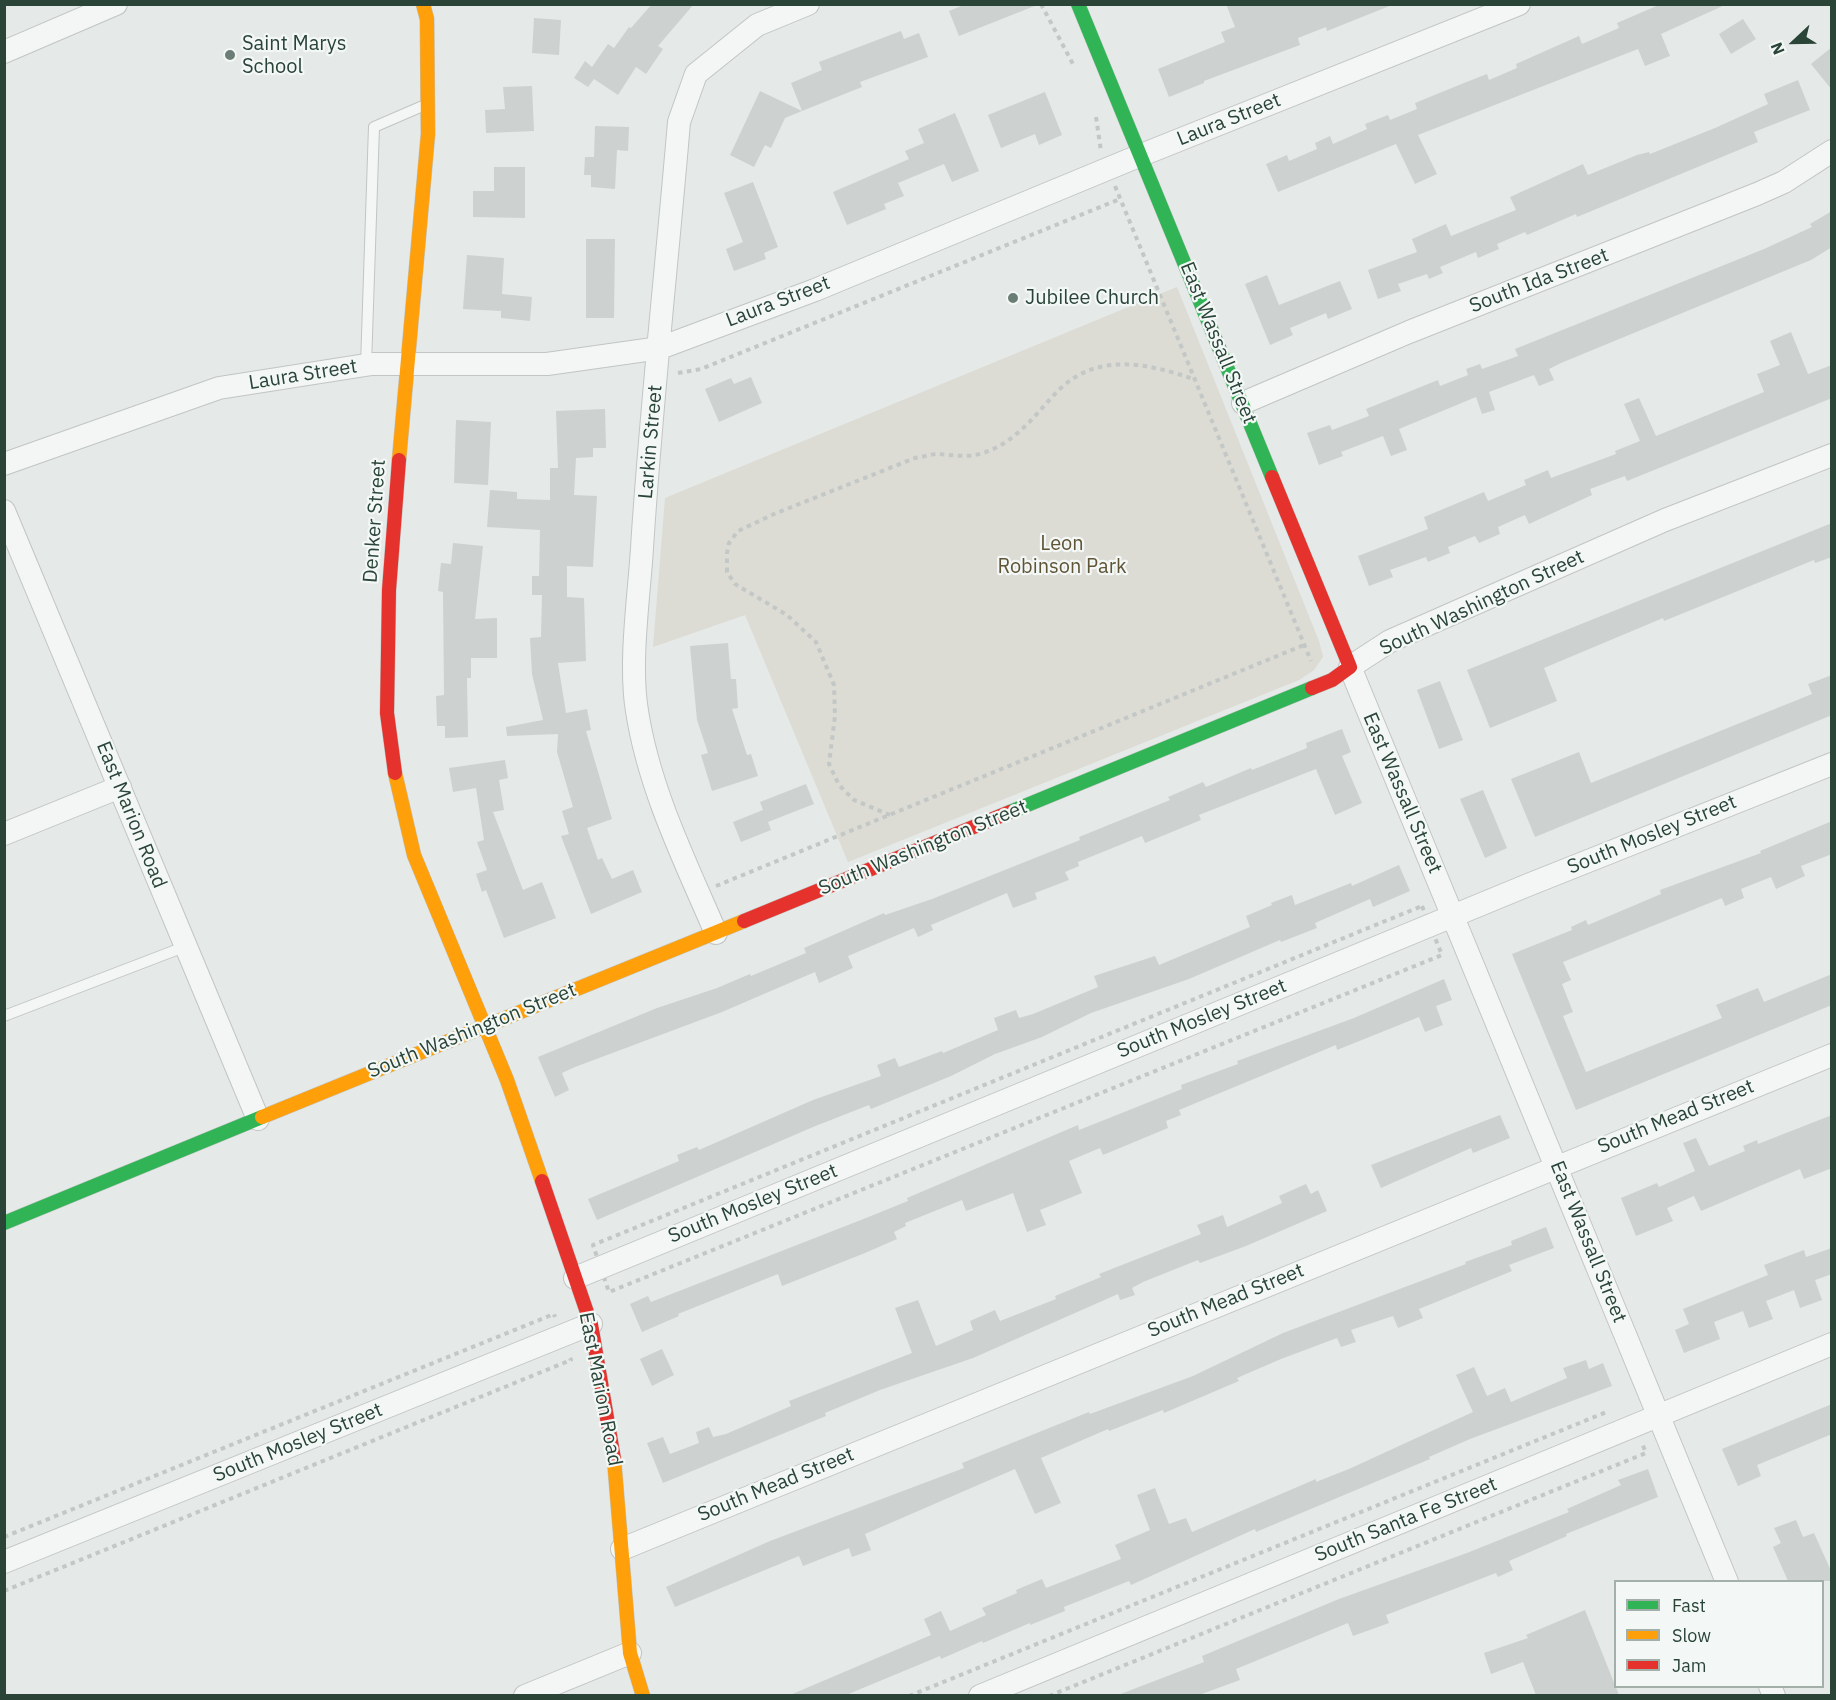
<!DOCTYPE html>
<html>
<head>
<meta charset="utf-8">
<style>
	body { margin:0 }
	#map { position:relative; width:1836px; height:1700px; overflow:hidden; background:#e5e9e7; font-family:"IBM Plex Sans",sans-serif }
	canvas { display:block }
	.frame { position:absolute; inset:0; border:6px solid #2a4438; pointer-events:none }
	.legend { position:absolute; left:1614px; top:1580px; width:210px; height:108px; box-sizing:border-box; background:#f3f8f6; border:2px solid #a3b0aa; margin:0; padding:8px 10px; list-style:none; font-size:18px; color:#2a4438 }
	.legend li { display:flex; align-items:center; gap:12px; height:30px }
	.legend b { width:30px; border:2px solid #a3b0aa }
	.north { position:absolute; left:1764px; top:12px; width:60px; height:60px; -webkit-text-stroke:4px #f3f8f6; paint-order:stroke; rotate:248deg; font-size:16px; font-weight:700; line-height:24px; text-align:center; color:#2a4438 }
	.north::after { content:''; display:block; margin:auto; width:21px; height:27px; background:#2a4438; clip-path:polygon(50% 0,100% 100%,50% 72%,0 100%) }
</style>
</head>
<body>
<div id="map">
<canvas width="1836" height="1700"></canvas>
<div class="frame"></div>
<ul class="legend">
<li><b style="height:8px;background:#30b455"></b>Fast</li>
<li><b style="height:8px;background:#ff9f0a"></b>Slow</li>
<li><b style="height:8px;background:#e5322d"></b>Jam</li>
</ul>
<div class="north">N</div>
</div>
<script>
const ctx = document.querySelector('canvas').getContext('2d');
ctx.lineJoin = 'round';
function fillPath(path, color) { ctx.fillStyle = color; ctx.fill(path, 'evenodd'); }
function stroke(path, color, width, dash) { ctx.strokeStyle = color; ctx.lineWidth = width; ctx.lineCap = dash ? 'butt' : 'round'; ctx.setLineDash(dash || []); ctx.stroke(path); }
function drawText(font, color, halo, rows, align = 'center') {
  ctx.font = font + ' "IBM Plex Sans",sans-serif'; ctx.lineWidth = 4.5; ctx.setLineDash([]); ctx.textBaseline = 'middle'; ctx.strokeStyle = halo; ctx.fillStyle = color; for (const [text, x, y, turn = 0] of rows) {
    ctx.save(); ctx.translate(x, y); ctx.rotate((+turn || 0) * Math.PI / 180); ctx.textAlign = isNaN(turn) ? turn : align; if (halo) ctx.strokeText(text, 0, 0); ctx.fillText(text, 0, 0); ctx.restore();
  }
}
fillPath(new Path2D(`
	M1177,287L1319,641L1323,657L1314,670L1299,680L848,862L745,615L653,647L665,498Z`), '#dcdbd4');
fillPath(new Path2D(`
	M652,4H694L658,46L663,49L646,74L636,67L618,95L594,79L588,87L574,78L585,61L592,67L608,44L614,48L629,27L631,28Z
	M966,4H1037V5L959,36L949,11Z
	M1226,4H1392V5L1327,31L1326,27L1298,38L1300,45L1204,81V83L1169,97L1158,69L1225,42L1221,32L1235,27Z
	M1661,4H1727L1661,34L1670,56L1645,66L1638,49L1418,135L1437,174L1415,184L1396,144L1278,192L1266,164L1287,155L1289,161L1317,149L1315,143L1330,136L1333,144L1367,129L1365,124L1388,115L1390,120L1417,109L1415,103L1464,83L1487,74L1489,80L1517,68L1516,64L1579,36L1582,44L1619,28L1617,23Z
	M534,18L561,20L559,55L532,53Z
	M1743,19L1756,39L1731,54L1719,34Z
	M901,31L904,39L919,33L928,57L860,82L862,87L802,111L791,83L822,70L819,62Z
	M1832,47V90L1811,64Z
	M1798,80L1810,110L1754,132L1758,142L1577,217L1576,214L1527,235L1525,232L1497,244L1499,249L1478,258L1476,252L1440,267L1443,273L1429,279L1427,274L1398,284L1401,291L1378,299L1368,270L1417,252L1412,239L1446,224L1451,236L1516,210L1510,197L1583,164L1588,175L1637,155L1649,152L1650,154L1715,128L1768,104L1764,94Z
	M532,86L534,131L486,133L485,110L505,109L503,87Z
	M760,91L802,111L785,118L771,148L765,145L754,167L730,155Z
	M1045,92L1062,135L1039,145L1035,134L1001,148L988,115Z
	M955,113L979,171L952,182L944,164L898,183L904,196L884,204L886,209L847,225L833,192L909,159L905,151L924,143L918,129Z
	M595,126L629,127L628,151L617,150L615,189L591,187V175H584L585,157H594Z
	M494,167H525V218L473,217V191H494Z
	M753,182L778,247L764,253L766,259L734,271L726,249L743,242L724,193Z
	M1832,211V247L1811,260L1561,363L1549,369L1554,380L1539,386L1534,375L1489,392L1495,410L1482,414L1476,397L1399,429L1407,450L1391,456L1383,436L1341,452L1343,456L1319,465L1307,433L1330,425L1332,430L1369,416L1366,409L1438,380L1440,386L1468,375L1466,369L1480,364L1482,369L1518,356L1515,349L1764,249L1812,227L1810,224Z
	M586,239H615L614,318H586Z
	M467,255L504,258L502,294L532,297L530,321L501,318V311L463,309Z
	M1267,275L1279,305L1340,281L1352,309L1328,319L1326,313L1290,328L1293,335L1270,345L1245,284Z
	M1791,332L1808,374L1832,365V398L1627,481L1625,476L1590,489L1592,495L1529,524L1525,515L1498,527L1500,534L1479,543L1475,536L1448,547L1450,553L1428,562L1426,557L1390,570L1393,577L1369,586L1358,556L1428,529L1424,517L1484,492L1488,501L1526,485L1524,480L1548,470L1551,478L1616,454L1615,451L1640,441L1624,404L1639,398L1656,436L1764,392L1757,374L1780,365L1770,341Z
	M751,377L762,403L719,422L705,389L731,378L734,384Z
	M605,409L606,448H593V457L576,458L574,495L597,496L593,567L567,566V597L584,598L586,661L558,663L566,713L587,709L591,730L586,731L612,819L587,828L598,860L602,858L612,879L633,870L642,892L591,914L561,836L569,834L562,811L573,807L557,752L558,734L507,736L506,727L543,720L532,674L530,638L541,637L542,595H532V576H539L540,530L487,527L490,490L517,492V499L550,500V468H558L556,411Z
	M456,420L491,422L488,485L454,483Z
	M1832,523V557L1815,563L1814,560L1664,621L1663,618L1544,668L1557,701L1490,728L1467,670Z
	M453,543L483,546L475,619L497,618V658H471V678H467L468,737L445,738V726H437L436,696L444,695L443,592L438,591L441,563L451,564Z
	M728,643L731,679H736L738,708L732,709L747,755L751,754L758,776L712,791L701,755L708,753L697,720L690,646Z
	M1832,675V715L1535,837L1511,779L1579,752L1591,783L1812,694L1808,684Z
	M1440,681L1463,740L1439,749L1417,690Z
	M1342,729L1351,752L1342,756L1362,803L1335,815L1316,769L1199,815L1201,820L1145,843L1142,836L1078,862L1079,866L1065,872L1069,880L1035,893L1037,899L1013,908L1007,893L931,925L933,930L918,937L914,928L848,956L853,968L819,983L815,972L722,1012L575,1067L562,1073L569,1090L555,1097L538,1057L657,1008L717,988L750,974L751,976L806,953L804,948L884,913L885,915L932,899L1080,840L1079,837L1170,800L1168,797L1203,782L1206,787L1251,768L1252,770L1307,748L1306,743Z
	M505,760L508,778L499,780L504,810L493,812L523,890L542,882L556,918L504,938L486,890L482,892L476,874L487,870L477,842L484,840L476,788L453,792L449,768Z
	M806,784L814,804L768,822L771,830L741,842L733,822L763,810L760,802Z
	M1483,790L1507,848L1485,858L1460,799Z
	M1832,821V854L1801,866L1805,876L1776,889L1771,877L1741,889L1744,898L1725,906L1722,898L1563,962L1571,980L1562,984L1573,1012L1563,1016L1586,1072L1722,1018L1716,1005L1758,988L1764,1002L1832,974V1005L1576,1110L1512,954L1572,930L1571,927L1586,920L1588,925L1661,894L1660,890L1761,853L1760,851Z
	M1399,865L1410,891L1373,907L1370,899L1315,923L1317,928L1281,942L1280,940L1189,979L1091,1013L1042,1037L995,1054L951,1076L871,1109L869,1105L813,1127L597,1220L588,1199L679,1161L677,1155L697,1147L699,1150L813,1100L881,1076L877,1065L895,1058L899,1067L942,1051L943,1053L998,1030L994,1018L1016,1010L1019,1018L1033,1014L1098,987L1094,976L1155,956L1159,965L1250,927L1246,916L1272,905L1271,903L1292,895L1295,905L1351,883L1352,886Z
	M1444,979L1452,1000L1436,1006L1443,1025L1425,1032L1419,1017L1337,1050L1336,1045L1179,1110L1181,1115L1166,1121L1168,1128L1103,1155L1100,1148L1069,1161L1082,1193L1040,1210L1046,1225L1027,1232L1013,1193L966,1211L962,1200L905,1223L906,1226L894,1232L897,1239L865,1253L782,1286L778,1274L678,1314L679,1316L642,1332L630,1304L648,1296L651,1302L866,1218L908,1201L907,1198L1078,1125L1079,1130L1182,1089L1181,1085L1238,1064L1237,1061L1354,1018Z
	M1500,1115L1510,1138L1473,1153L1471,1148L1381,1188L1371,1165Z
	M1832,1115V1168L1804,1179L1800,1169L1701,1211L1694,1196L1667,1208L1673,1221L1636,1236L1621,1198L1657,1183L1659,1187L1695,1171L1683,1143L1696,1138L1709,1166L1745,1151L1743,1146L1757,1140L1758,1144Z
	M1306,1184L1311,1194L1318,1190L1327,1211L1246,1246L1200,1263L1198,1260L1143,1282L1132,1288L1135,1295L1120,1300L1118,1294L973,1358L880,1390L825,1413L826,1416L663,1483L647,1443L663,1437L670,1454L699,1443L696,1432L709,1427L713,1437L726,1434L791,1406L789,1401L912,1353L895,1308L918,1300L936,1346L973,1330L970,1321L995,1310L1000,1321L1056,1299L1055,1296L1101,1277L1099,1274L1201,1234L1197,1225L1223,1215L1227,1227L1282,1203L1279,1196Z
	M1546,1227L1554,1248L1509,1265L1512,1271L1419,1309L1423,1318L1398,1328L1393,1316L1351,1330L1356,1342L1341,1347L1337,1338L1281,1359L1237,1378L1239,1381L1164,1413L1163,1410L1109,1431L1108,1429L1041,1458L1061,1503L1035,1514L1015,1469L865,1534L871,1550L852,1557L849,1548L803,1566L799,1556L675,1607L666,1587L770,1541L964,1468L962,1463L1089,1412L1090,1414L1193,1376L1283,1333L1466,1264L1465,1262L1512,1245L1511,1241Z
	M1832,1248V1274L1815,1280L1822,1300L1800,1308L1794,1290L1766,1301L1773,1319L1749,1328L1743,1311L1714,1322L1720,1339L1684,1353L1675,1330L1689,1324L1683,1309L1768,1275L1764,1265L1804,1250L1806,1257Z
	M662,1349L674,1375L652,1386L640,1359Z
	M1586,1360L1589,1369L1603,1363L1612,1386L1470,1439L1429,1457L1430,1459L1256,1532L1255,1529L1131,1585L1129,1581L1064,1607L1065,1611L1030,1625V1623L983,1643L982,1641L941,1659L940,1656L846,1695H790L931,1635L924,1619L941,1611L950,1631L986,1615L982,1608L1017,1593L1016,1590L1042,1579L1046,1588L1121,1559L1115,1545L1150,1530L1137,1495L1155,1488L1169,1524L1186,1518L1192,1532L1316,1479V1482L1349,1469L1473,1412L1456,1375L1474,1367L1487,1396L1505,1388L1511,1402L1567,1378L1563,1368Z
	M1832,1404V1434L1757,1465L1761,1476L1738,1486L1722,1449Z
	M1648,1469L1658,1497L1566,1534L1567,1536L1509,1561L1513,1570L1498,1577L1496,1573L1386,1615L1389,1623L1353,1636L1348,1623L1236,1669L1240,1680L1199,1695H1118L1204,1662L1202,1656L1339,1599L1467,1553L1569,1512L1567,1509L1621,1485L1618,1480Z
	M1796,1520L1803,1537L1814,1533L1832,1573V1581H1788L1773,1547L1781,1543L1774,1528Z
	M1585,1610L1619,1695H1536L1523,1662L1491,1674L1484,1653L1528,1638L1526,1635Z`), '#cdd2d0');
const lane = new Path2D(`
	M366,365L374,127L425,105
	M4,1016L184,947`);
const street = new Path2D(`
	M4,52L116,4
	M1243,403L1409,332L1757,194L1784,182L1832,151
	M4,464L219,388L372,364H547L660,348L815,290L1129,160L1519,4
	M4,511L258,1119
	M4,834L120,787
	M716,933C685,861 649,789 637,711C629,663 639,597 642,548C651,406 667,264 679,122L696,74L757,25L808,4
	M575,1278L1528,885L1832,764
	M622,1549L1832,1055
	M4,1562L591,1324
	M1727,1582L1350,667L1390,641L1665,520L1832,455
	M1770,1686L1774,1696
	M525,1696L630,1653
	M980,1696L1832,1344`);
const fast = new Path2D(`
	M1078,4L1272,477
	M1010,812L1312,688
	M4,1223L262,1117`);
const slow = new Path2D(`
	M399,460L428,134L427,19L423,4
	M395,773L414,855L507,1080L542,1181
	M262,1117L744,921
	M614,1459L630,1653L643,1696`);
const jam = new Path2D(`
	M1272,477L1350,667L1332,680L1312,688
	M395,773L387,713L389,590L399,460
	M744,921L1010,812
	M542,1181L591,1324L614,1459`);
stroke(lane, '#c1c5c3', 12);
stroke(street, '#c1c5c3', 24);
stroke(fast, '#c1c5c3', 15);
stroke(slow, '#c1c5c3', 15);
stroke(jam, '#c1c5c3', 15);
stroke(new Path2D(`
	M1041,4L1074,66
	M1096,117L1101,151
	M1115,186L1311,661
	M678,373L701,369L1120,199
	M890,815L854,800L839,785L829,764L835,716L834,685L816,642L787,615L735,584L727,572V553L729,543L738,531L774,514L915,458C923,457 931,454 938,454C953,455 968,458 983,453C1014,443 1032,419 1053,396C1093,351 1145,362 1196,380
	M716,886L1304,645
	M1422,906L1442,955L609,1292L593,1245Z
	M4,1537L554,1314L555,1317
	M4,1591L571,1360L570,1358
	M909,1696L1609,1411
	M1049,1696L1646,1453L1642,1443`), '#c3c8c6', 4, [4.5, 4.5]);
stroke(lane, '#f4f6f5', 10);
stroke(street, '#f4f6f5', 22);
stroke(fast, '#30b455', 14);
stroke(slow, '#ff9f0a', 14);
stroke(jam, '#e5322d', 14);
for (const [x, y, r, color] of [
	[230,55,6,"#6b7e75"],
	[1013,298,6,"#6b7e75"]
]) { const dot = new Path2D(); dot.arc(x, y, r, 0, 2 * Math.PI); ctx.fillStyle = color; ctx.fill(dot); stroke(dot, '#f3f8f6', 2); }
drawText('20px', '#2a4438', '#f3f8f6', [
	["Saint Marys",242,44],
	["School",242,67],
	["Jubilee Church",1025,298]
], 'left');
drawText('20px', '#2a4438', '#f3f8f6', [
	["Laura Street",1229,120,-22],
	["South Ida Street",1539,281,-21],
	["Laura Street",778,302,-21],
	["East Wassall Street",1218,343,68],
	["Laura Street",303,375,-9],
	["Larkin Street",651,442,-85],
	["Denker Street",375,521,-86],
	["South Washington Street",1482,603,-25],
	["East Wassall Street",1402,793,67],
	["East Marion Road",131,815,68],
	["South Mosley Street",1652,835,-22],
	["South Washington Street",923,848,-22],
	["South Mosley Street",1202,1019,-22],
	["South Washington Street",472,1031,-22],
	["South Mead Street",1676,1117,-22],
	["South Mosley Street",753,1204,-22],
	["East Wassall Street",1588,1242,68],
	["South Mead Street",1226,1301,-22],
	["East Marion Road",600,1389,79],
	["South Mosley Street",298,1443,-22],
	["South Mead Street",776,1485,-22],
	["South Santa Fe Street",1406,1520,-22]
]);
drawText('20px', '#605437', '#f3f8f6', [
	["Leon",1062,544],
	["Robinson Park",1062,567]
]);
</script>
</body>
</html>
